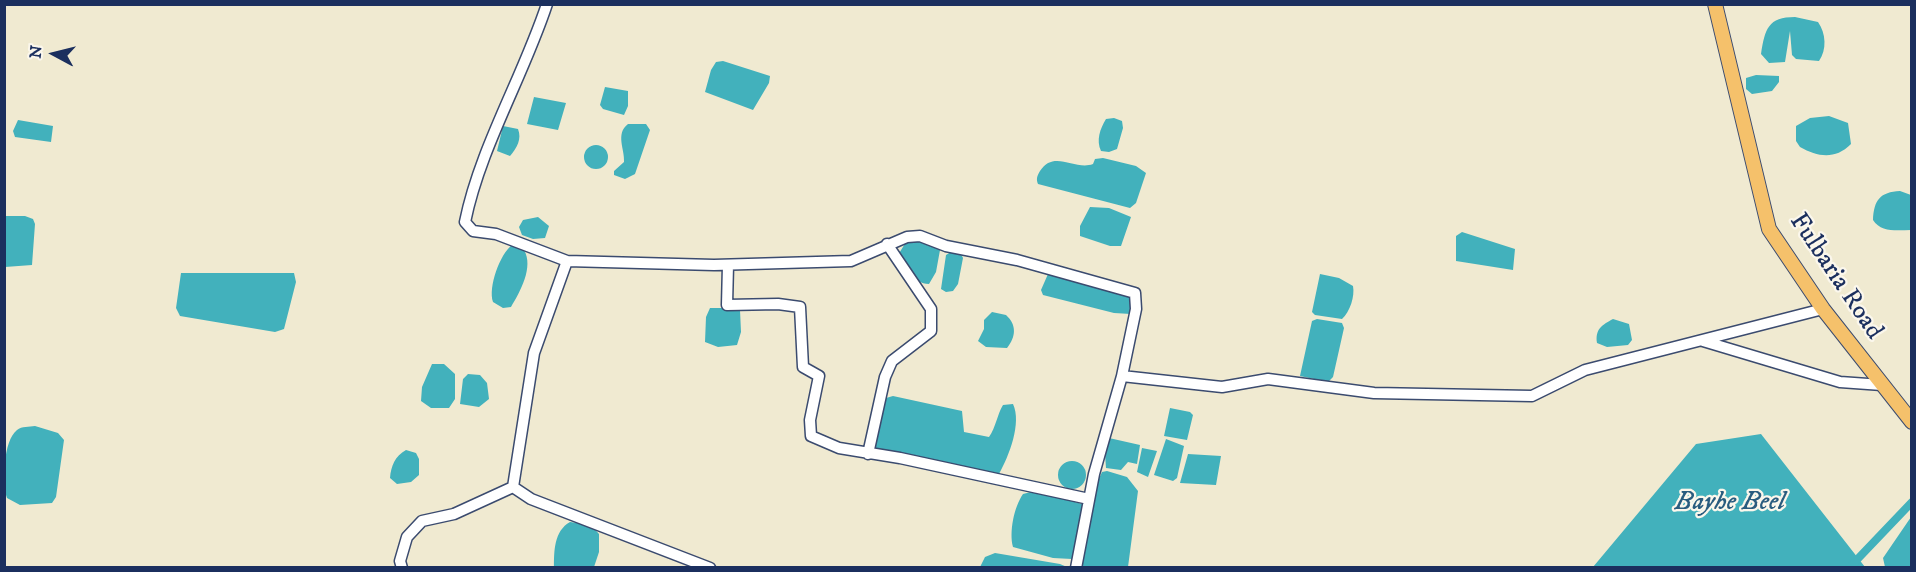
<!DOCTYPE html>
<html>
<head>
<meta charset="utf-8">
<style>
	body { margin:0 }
	#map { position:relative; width:1916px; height:572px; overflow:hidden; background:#f0ead1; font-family:"IM FELL DW Pica",serif }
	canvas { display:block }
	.frame { position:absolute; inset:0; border:6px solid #1b2f5e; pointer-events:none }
	.north { position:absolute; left:24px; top:24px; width:60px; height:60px; -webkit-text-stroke:4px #fbf7ec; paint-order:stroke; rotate:277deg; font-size:16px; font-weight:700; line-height:24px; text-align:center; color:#1b2f5e }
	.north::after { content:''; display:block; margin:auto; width:21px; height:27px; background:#1b2f5e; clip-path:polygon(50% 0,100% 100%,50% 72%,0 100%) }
</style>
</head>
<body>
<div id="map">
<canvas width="1916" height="572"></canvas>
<div class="frame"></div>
<div class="north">N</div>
</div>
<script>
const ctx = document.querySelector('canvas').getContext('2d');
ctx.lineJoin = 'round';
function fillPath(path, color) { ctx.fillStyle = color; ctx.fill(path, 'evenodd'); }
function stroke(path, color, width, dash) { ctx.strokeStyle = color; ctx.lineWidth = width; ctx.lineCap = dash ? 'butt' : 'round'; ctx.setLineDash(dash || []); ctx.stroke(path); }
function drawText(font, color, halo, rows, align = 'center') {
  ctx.font = font + ' "IM FELL DW Pica",serif'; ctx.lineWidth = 4.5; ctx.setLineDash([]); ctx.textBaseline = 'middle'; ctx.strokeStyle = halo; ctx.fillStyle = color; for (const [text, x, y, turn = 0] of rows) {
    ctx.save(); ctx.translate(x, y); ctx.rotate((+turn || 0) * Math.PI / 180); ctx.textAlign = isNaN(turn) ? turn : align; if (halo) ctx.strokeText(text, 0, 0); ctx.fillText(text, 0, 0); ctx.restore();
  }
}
fillPath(new Path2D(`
	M1795,17L1818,22C1826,33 1827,50 1819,61L1796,59L1792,55L1790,31L1785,62L1769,63L1761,54C1765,29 1768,17 1795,17Z
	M723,61L770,76L769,83L753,110L705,92L711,70L716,62Z
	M1756,75L1779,76V82L1772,91L1752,94L1746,89V78Z
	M605,87L628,91V106L624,115L603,109L600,105Z
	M534,97L566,103L558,130L527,124Z
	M1829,116L1848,123L1851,144C1835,160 1818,157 1800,147L1796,141V126L1810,118Z
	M1114,118L1122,121L1123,128L1117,149L1109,152L1101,151C1096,140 1100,129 1106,119Z
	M18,120L53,126L51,142L15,137L13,131Z
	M628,124H646L650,130L635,174L625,179L614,175V171L624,162C625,149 615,134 628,124Z
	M503,126L518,129C522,139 517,148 510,156L497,151Z
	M584 157a12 12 0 1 1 24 0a12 12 0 1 1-24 0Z
	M1103,158L1136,166L1146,173L1136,203L1130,208L1038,184C1036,179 1037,176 1040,171C1054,149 1075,171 1093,164L1095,159Z
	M1900,191L1911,195V230C1898,230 1881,233 1873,220C1874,200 1880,192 1900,191Z
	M1090,207L1109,208L1131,217L1121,246H1110L1080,236V226Z
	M4,216H25L33,219L35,224L32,265L5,267Z
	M538,217L549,226L545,238L533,239L522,235L519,227L523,220Z
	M1462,232L1515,249L1513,270L1456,261V236Z
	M914,240L940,250L936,272L929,284C913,284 906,267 898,255L906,242Z
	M512,245L524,250C534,267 520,292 511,307L503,308L493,302C488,287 500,254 512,245Z
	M951,252L961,254L963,258L958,284L953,291L946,292L941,289L946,255Z
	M181,273H294L296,282L284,329L275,332L180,316L176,308Z
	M1048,274L1134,298L1131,314L1114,313L1043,295L1041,290Z
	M1320,274L1339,278L1353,286C1355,296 1350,312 1342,319L1315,315L1312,312Z
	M710,308H737L740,310L741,332L737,345L718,347L705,342L706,317Z
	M992,312L1006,315C1017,325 1016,337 1007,348L986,347L978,341L984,329V320Z
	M1317,319L1342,323L1344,328L1333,377L1328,382L1300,376L1312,321Z
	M1613,319L1629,324L1632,340L1628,345L1607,347L1597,343C1595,329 1602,325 1613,319Z
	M432,364H444L455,374V399L449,408H431L421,401L422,387Z
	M468,374L480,375L487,383L489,399L479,407L460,404L463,379Z
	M893,396L962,411L964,432L989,437C996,427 997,415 1003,405L1013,404C1022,423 1009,456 999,474L994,476L948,468L872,448L886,398Z
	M1170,408L1190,412L1193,415L1187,440L1164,436Z
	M35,426L58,433L64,440L56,497L52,503L20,505L7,498C2,483 3,441 17,430C22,426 29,427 35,426Z
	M1761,434L1865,567H1593L1696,444Z
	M1109,438L1140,445L1137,464L1128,462L1121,470L1106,468L1105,454Z
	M1166,439L1184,446L1177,478L1173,481L1154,475Z
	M1142,448L1157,451L1148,477L1137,472Z
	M406,450L416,453L419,459V475L411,482L397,484L390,478C391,466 395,456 406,450Z
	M1188,454L1221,456L1216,485L1180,483Z
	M1058 475a14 14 0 1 1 28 0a14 14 0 1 1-28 0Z
	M1107,471L1127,477L1138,491L1128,567L1080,568L1097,483L1102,472Z
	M1035,491L1082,504L1083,512L1072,559L1053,558L1013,547C1009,532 1014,507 1023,494Z
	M1911,517V567H1885L1883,558Z
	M570,522L591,525L599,534V552L594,567L554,568C554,551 554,531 570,522Z
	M995,553L1060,564L1067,567H980L985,557Z`), '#42b1bc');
stroke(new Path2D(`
	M1849,568L1912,502`), '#42b1bc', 8);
const minor = new Path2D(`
	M547,4C523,77 480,148 465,222L473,231L496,234L567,261
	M728,265L727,305L778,304L800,307L803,367L819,376L810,420L811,436L839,448L900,458L1089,499
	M1703,341L1840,382L1882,385
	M868,454L885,377L892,361L931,331V309L887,244
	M402,568L400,561L407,537L422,521L454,514L513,487
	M710,568L531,499L513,487L534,353L567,261L714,265L851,261L907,237L920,236L946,246L1017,260L1135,293L1136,309L1122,376
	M1076,568L1094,474L1122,376L1222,387L1268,379L1374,393L1532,396L1585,370L1823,309`);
const major = new Path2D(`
	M1715,4L1769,229L1823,309L1912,422`);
stroke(minor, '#3b4b6f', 13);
stroke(major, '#3b4b6f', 16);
stroke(minor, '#fff', 10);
stroke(major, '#f5c16b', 14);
drawText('26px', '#1b2f5e', '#fbf7ec', [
	["Fulbaria Road",1835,277,56]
]);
drawText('italic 27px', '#295c7f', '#fbf7ec', [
	["Bayhe Beel",1730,503]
]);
</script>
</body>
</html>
